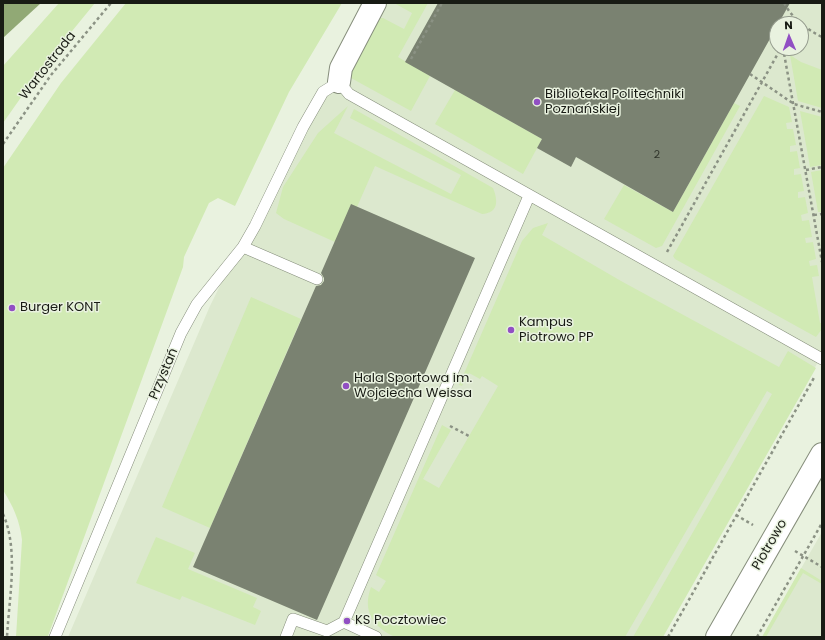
<!DOCTYPE html>
<html>
<head>
<meta charset="utf-8">
<style>
	body { margin:0 }
	#map { position:relative; width:825px; height:640px; overflow:hidden; background:#e9f2df; font-family:Poppins,sans-serif }
	canvas { display:block }
	.frame { position:absolute; inset:0; border:4px solid #181b14; pointer-events:none }
	.north { position:absolute; left:769px; top:16px; width:40px; height:40px; box-sizing:border-box; background:#e9f2df; border:1px solid #959c8e; border-radius:50%; rotate:358deg; font-size:11px; font-weight:700; line-height:16px; text-align:center; color:#181b14 }
	.north::after { content:''; display:block; margin:auto; width:14px; height:18px; background:#914fc3; clip-path:polygon(50% 0,100% 100%,50% 72%,0 100%) }
</style>
</head>
<body>
<div id="map">
<canvas width="825" height="640"></canvas>
<div class="frame"></div>
<div class="north">N</div>
</div>
<script>
const ctx = document.querySelector('canvas').getContext('2d');
ctx.lineJoin = 'round';
function fillPath(path, color) { ctx.fillStyle = color; ctx.fill(path, 'evenodd'); }
function stroke(path, color, width, dash) { ctx.strokeStyle = color; ctx.lineWidth = width; ctx.lineCap = dash ? 'butt' : 'round'; ctx.setLineDash(dash || []); ctx.stroke(path); }
function drawText(font, color, halo, rows, align = 'center') {
  ctx.font = font + ' Poppins,sans-serif'; ctx.lineWidth = 3; ctx.setLineDash([]); ctx.textBaseline = 'middle'; ctx.strokeStyle = halo; ctx.fillStyle = color; for (const [text, x, y, turn = 0] of rows) {
    ctx.save(); ctx.translate(x, y); ctx.rotate((+turn || 0) * Math.PI / 180); ctx.textAlign = isNaN(turn) ? turn : align; if (halo) ctx.strokeText(text, 0, 0); ctx.fillText(text, 0, 0); ctx.restore();
  }
}
fillPath(new Path2D(`
	M361,3H822V355L661,637H68L210,306L299,126L308,129ZM777,24H801V48H777Z
	M822,532V637H762L807,558Z`), '#dce8ce');
fillPath(new Path2D(`
	M59,3H95L41,69L3,123V66Z
	M126,3H342L289,92L235,206L218,198L209,203L184,257L183,267L48,636L16,637L22,540C20,521 13,506 3,490V168L61,83Z
	M394,3H428L398,57L430,76L411,111L351,78L350,69L379,18H383L404,29L412,13Z
	M790,55L801,62L822,70V108L798,101Z
	M455,90L542,139L523,174L435,124Z
	M764,96L789,107L792,122L786,123L787,129H793L796,145L790,146V152L797,151L800,168L794,169V175L801,174L804,191L798,192V198L805,197L808,213L801,215L802,221L809,220L812,237L805,238L806,243L813,242L816,259L809,261L810,266L817,265L819,276L812,277L820,323H822V329L816,337L675,259L673,256Z
	M734,103L740,106L662,246L656,248L604,219L624,185L673,212Z
	M348,106L334,133L451,194L461,175L350,118L354,109L493,188C498,200 499,213 482,214L375,166L357,207L335,242L284,219L276,213L283,187L318,133Z
	M800,111L822,117V165L810,167Z
	M822,170V212H818L811,172Z
	M548,223L542,235L621,281L779,367L788,351L816,368L663,637H633L772,394L767,391L625,637H395C373,627 362,611 371,587L379,592L386,581L376,575L442,425L451,430L423,479L439,488L498,386L482,376L480,379L469,373L462,386L459,385L522,241L533,228Z
	M251,297L301,319L210,528L162,507Z
	M156,537L195,553L188,569L257,598L253,607L261,611L255,625L182,596L180,600L136,583Z
	M801,568L822,581V584L803,573L766,637H762Z`), '#d1eab4');
fillPath(new Path2D(`
	M3,3H41L3,38Z`), '#91a975');
fillPath(new Path2D(`
	M438,3H790L673,212L576,157L571,167L537,148L542,139L405,62Z
	M351,204L475,258L317,620L193,567L316,286L321,285L324,281V278L321,273Z`), '#7a8271');
const service = new Path2D(`
	M243,247L317,279
	M55,637L181,333L197,304L243,247L255,226L303,127L323,92L339,82L349,94L822,359
	M286,637L293,619L327,631L344,622
	M376,637L344,622L529,196`);
const minor = new Path2D(`
	M339,82L341,68L375,3
	M717,637L822,454`);
stroke(service, '#868e7c', 12);
stroke(minor, '#868e7c', 24);
stroke(new Path2D(`
	M784,3C793,19 806,29 822,37
	M794,24L796,20
	M783,48L822,262
	M411,59L442,3
	M750,74L794,104L822,112
	M3,144L51,75L111,3
	M806,170L822,167
	M814,215L822,214
	M667,252L781,48
	M450,426L469,436
	M3,514C19,550 9,598 7,637
	M736,515L753,525
	M795,551L822,567
	M668,637L815,376
	M757,637L822,523`), '#8b9284', 2.5, [3, 3]);
stroke(service, '#fff', 11);
stroke(minor, '#fff', 22);
for (const [x, y, r, color] of [
	[537,102,4,"#914fc3"],
	[12,308,4,"#914fc3"],
	[511,330,4,"#914fc3"],
	[346,386,4,"#914fc3"],
	[347,621,4,"#914fc3"]
]) { const dot = new Path2D(); dot.arc(x, y, r, 0, 2 * Math.PI); ctx.fillStyle = color; ctx.fill(dot); stroke(dot, '#e9f2df', 1.5); }
drawText('11px', '#30352b', null, [
	["2",657,155]
]);
drawText('13px', '#181b14', '#e9f2df', [
	["Wartostrada",48,66,-52],
	["Przystań",164,374,-67],
	["Piotrowo",770,545,-60]
]);
drawText('13px', '#181b14', '#e9f2df', [
	["Biblioteka Politechniki",545,95],
	["Poznańskiej",545,110],
	["Burger KONT",20,308],
	["Kampus",519,323],
	["Piotrowo PP",519,338],
	["Hala Sportowa im.",354,379],
	["Wojciecha Weissa",354,394],
	["KS Pocztowiec",355,621]
], 'left');
</script>
</body>
</html>
